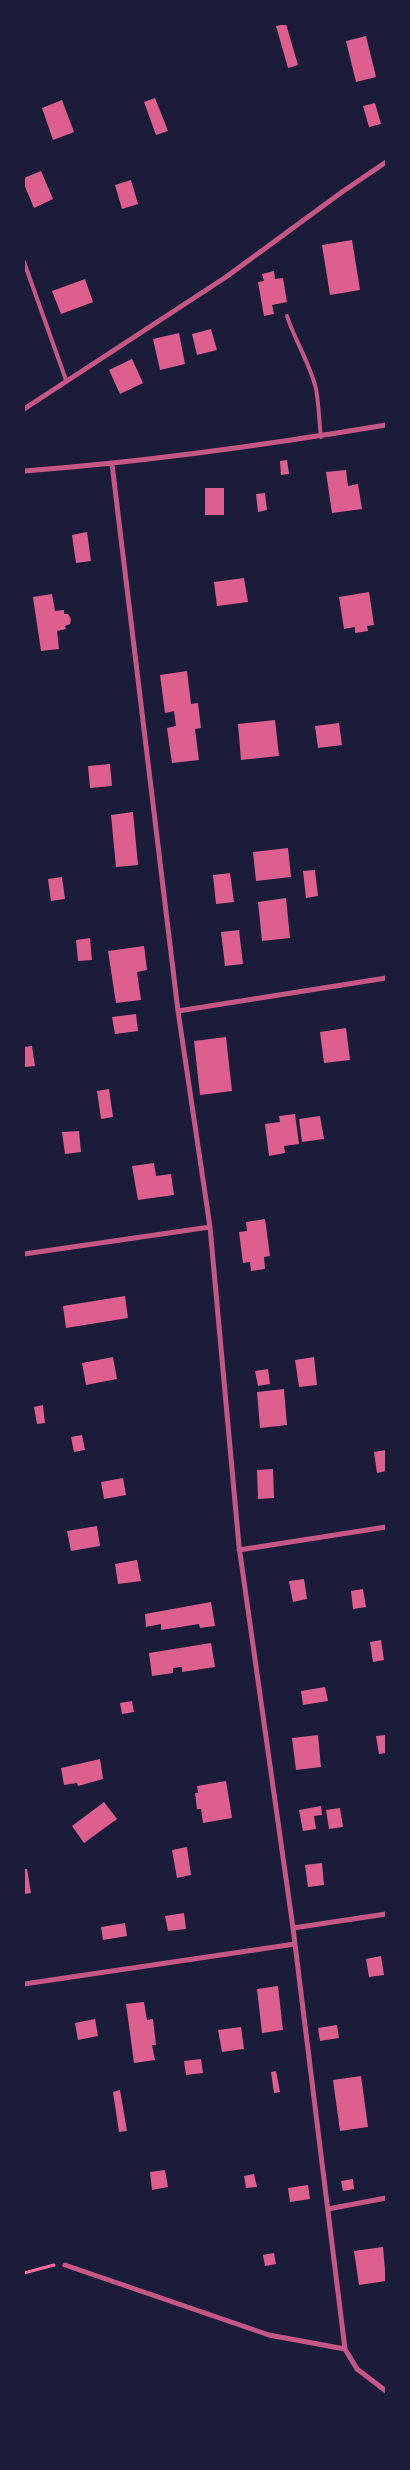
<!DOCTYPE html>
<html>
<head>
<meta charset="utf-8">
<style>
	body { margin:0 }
	#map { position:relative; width:410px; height:2470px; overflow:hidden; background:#1b1b3a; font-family:"Fira Sans",sans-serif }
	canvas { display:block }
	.frame { position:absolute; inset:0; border:25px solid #1b1b3a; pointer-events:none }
</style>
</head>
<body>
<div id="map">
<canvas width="410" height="2470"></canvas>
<div class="frame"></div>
</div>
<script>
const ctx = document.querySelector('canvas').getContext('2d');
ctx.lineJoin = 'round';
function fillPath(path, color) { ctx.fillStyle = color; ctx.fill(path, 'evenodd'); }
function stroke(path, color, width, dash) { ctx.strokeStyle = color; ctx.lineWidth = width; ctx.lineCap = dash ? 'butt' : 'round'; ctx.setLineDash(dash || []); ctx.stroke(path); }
fillPath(new Path2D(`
	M286,24L298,65L288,68L276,26Z
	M366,36L376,77L356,82L346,41Z
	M155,98L168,131L156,135L144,102Z
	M62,100L74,132L53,140L42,108Z
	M375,103L381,124L369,127L363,106Z
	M41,171L53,199L34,208L24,184V178Z
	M131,180L138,204L122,209L115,185Z
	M352,240L360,290L330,295L322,245Z
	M274,271L275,279L283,278L287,302L272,305L274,314L264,316L258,282L264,281L262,274Z
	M85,279L93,302L61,314L52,291Z
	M211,329L217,350L197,355L192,334Z
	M179,333L185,364L160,370L153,339Z
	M132,359L143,383L120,394L109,370Z
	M287,460L289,474L281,475L280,461Z
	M346,470L348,486L358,484L362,509L332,513L326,472Z
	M205,488H224V515H205Z
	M265,493L267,510L258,512L256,494Z
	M87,532L91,561L76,563L72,535Z
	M244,578L248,602L217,606L214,582Z
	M369,592L374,625L367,626L368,631L355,633V627L344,629L339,597Z
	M52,594L55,611L64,610V614H68L71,619L70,624L65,626L66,629L57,631L59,649L41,651L33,597Z
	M187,671L191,704L198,703L201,728L195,729L199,760L172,763L167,728L176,726L174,711L165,713L160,675Z
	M275,720L279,756L241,760L238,724Z
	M339,723L342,745L318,748L315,726Z
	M110,764L112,786L90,788L88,766Z
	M133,812L138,865L116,867L111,815Z
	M288,848L291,877L256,881L253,852Z
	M315,870L318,896L306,898L303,871Z
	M230,873L234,902L216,904L213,875Z
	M62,877L65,899L51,901L48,879Z
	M286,898L290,938L262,941L258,902Z
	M239,930L243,964L225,966L221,932Z
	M90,938L92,960L78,961L76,940Z
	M144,946L147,970L137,972L141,1000L116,1003L108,951Z
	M136,1014L138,1031L115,1034L112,1017Z
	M346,1028L350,1060L324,1063L320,1032Z
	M226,1037L232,1091L200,1095L194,1041Z
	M32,1046L35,1066L24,1067V1047Z
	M109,1089L113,1117L101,1119L97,1091Z
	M295,1114L299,1144L284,1146L285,1153L269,1156L265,1124L280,1122L279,1116Z
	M320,1116L324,1139L302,1142L299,1119Z
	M79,1131L81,1152L65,1154L62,1132Z
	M154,1163L156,1176L171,1174L174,1195L138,1200L132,1166Z
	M265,1219L270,1256L264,1257L265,1269L251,1271L250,1262L243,1263L239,1232L247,1231L246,1222Z
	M125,1296L128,1318L66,1328L63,1306Z
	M113,1357L117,1379L86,1385L82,1363Z
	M314,1357L317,1385L299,1387L295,1360Z
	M268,1369L270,1384L258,1386L255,1371Z
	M284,1389L287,1425L260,1428L257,1392Z
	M43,1405L45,1423L37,1424L34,1407Z
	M82,1435L85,1450L74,1452L71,1437Z
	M386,1450V1471L377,1473L374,1452Z
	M273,1469L274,1498L258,1499L257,1470Z
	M123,1478L126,1495L104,1499L101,1482Z
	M97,1526L100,1546L71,1551L67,1531Z
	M137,1560L141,1581L118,1584L115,1564Z
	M304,1579L307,1599L293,1602L289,1581Z
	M363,1589L366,1607L353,1609L351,1591Z
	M211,1602L215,1626L200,1628L199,1624L161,1630V1624L146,1627L145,1614Z
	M381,1640L384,1660L373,1662L370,1642Z
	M211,1643L215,1667L182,1672V1667L173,1668V1673L152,1676L149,1653Z
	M325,1687L328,1701L303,1705L301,1691Z
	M132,1701L134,1712L122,1714L120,1703Z
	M318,1735L321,1767L296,1770L292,1738Z
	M386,1735V1753L379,1754L376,1736Z
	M100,1759L103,1779L78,1786L77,1783L64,1785L61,1768Z
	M226,1781L232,1818L203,1823L201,1809H197L195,1793H198L197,1786Z
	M104,1802L117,1819L84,1843L72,1826Z
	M321,1806L322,1815L314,1816L316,1829L303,1831L299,1810Z
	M340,1808L343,1827L329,1829L326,1810Z
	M187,1847L191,1875L177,1878L172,1850Z
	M322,1863L324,1885L308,1887L305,1865Z
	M24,1869H27L31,1893L24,1894Z
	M184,1913L186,1929L168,1931L165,1916Z
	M125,1923L127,1936L103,1940L101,1927Z
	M381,1956L384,1975L369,1977L366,1959Z
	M278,1986L283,2030L262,2033L257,1989Z
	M144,2002L147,2020L153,2019L156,2045H152L155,2060L134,2063L126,2004Z
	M95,2019L98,2036L78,2040L75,2023Z
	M337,2025L339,2038L320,2041L318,2028Z
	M241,2027L244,2049L222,2052L218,2030Z
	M201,2059L203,2073L186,2075L184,2061Z
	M276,2071L280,2092L274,2093L271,2072Z
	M361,2076L368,2127L340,2131L333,2080Z
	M120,2090L127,2131L119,2132L113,2092Z
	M165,2170L168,2187L152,2190L150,2172Z
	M254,2174L257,2187L246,2188L244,2176Z
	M353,2179L354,2189L343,2191L341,2181Z
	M308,2185L310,2199L290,2202L288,2188Z
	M383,2247L386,2281L359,2285L354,2251Z
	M274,2253L276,2264L265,2266L263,2255Z`), '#dd5f8e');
stroke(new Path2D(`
	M24,2273L54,2265`), '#ff6b9d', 3);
stroke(new Path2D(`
	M24,262L66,380
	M287,316C295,341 310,363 316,389C319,405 319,421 321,437`), '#c65784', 4);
stroke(new Path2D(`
	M24,409L226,277L342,192L386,162
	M112,464L178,1011L210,1227L239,1546L293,1928L345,2349
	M24,471C145,462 266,445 386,425
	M178,1011L386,978
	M24,1254L210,1227
	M239,1550L386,1527
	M293,1928L386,1914
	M24,1984L295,1944
	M328,2209L386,2198
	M65,2265L269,2335L345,2349L357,2369L386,2391`), '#c65784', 5);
</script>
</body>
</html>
